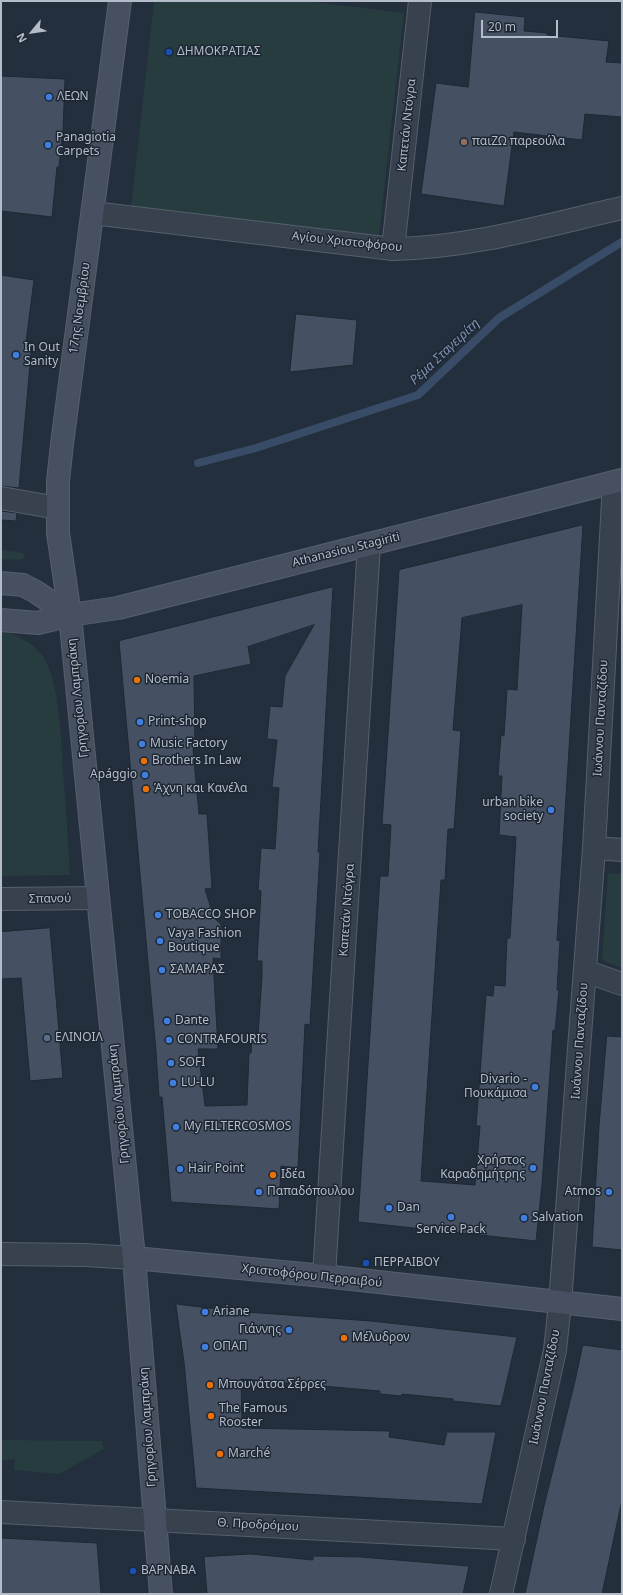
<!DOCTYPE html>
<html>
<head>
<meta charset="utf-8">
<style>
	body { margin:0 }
	#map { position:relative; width:623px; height:1595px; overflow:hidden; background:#242f3e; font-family:"Noto Sans",sans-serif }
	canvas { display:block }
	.frame { position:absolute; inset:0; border:2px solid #b4bcc9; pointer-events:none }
	.north { position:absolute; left:12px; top:12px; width:40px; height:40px; -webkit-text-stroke:3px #1d2633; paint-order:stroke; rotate:241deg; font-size:11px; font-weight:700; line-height:16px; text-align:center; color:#b4bcc9 }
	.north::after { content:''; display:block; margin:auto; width:14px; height:18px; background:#b4bcc9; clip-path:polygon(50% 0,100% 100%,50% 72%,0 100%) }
	.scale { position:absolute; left:481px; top:20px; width:77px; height:18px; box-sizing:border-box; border:2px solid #b4bcc9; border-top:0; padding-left:5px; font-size:12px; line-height:14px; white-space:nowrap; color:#b4bcc9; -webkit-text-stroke:3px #1d2633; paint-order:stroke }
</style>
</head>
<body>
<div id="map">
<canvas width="623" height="1595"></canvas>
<div class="frame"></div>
<div class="north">N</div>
<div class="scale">20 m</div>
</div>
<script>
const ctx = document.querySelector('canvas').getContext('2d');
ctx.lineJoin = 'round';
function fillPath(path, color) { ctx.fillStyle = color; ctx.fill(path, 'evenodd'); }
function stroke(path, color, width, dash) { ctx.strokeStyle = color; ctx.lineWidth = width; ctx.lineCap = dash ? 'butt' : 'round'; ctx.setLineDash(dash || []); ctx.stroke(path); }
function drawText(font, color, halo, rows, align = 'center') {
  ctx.font = font + ' "Noto Sans",sans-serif'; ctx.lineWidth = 3; ctx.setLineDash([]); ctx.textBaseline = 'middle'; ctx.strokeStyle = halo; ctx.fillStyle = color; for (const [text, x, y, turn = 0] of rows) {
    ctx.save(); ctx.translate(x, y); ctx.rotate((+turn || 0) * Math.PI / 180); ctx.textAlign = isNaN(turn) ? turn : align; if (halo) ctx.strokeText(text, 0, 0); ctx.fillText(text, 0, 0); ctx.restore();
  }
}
fillPath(new Path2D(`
	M154,1H304L404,13L379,235L131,207Z
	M1,550L24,553L25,557L20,560L1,559Z
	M1,630C17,635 34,643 44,658C60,684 61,741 63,771C66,806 68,841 70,875L1,876Z
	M608,873L622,874V968L602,960Z
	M1,1440L102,1441L104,1449L59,1474L14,1470L15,1459L1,1461Z`), '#263c3f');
stroke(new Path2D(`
	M198,463L256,448L418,395L499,318L622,242`), '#394c67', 8);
const building = new Path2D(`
	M475,12L525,17L524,31L547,33V35L609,41L606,62L622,63V117L585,114L582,140L514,132L504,206L421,194L436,83L468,87Z
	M1,76L65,79L63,131L59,167H57L52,217L1,211Z
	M1,275L34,280L26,342H32L19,488L1,486Z
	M296,314L357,320L353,365L290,372Z
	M1,511L17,513L16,521L1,520Z
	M583,525L557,940L560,941L557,990H559L555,1031L553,1030L542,1185L536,1241L358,1222L380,876H388L391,825L382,824L399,570ZM522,605L517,690L507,689L504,736L501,735L498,776H502L499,835L516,837L510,938H507L505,986L494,985L493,996L486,995L476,1126H480L475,1185L421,1181L441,880H445L448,829H454L461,731L453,730L462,618Z
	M333,587L318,852H320L310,1025L305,1024L298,1168L281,1166L279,1209L171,1202L162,1097H159L156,1051L119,641ZM314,625L285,676L282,707L270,706L267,739L277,740L272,787L279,788L275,849L261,848L258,890L261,891L257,961H262V976L258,1035H252L251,1053H249L247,1105L205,1106L198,1049H218L213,958L221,959V924L214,918L205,889L212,888L207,814H199L193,749L195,748L194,676L251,664L248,647Z
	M50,928L63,1078L30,1081L21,978L1,979V932Z
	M607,1036L622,1037V1250L592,1247L599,1126Z
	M176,1304L233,1311L371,1321L517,1337L501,1406L453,1401V1399L402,1394L401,1396L380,1394V1391L241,1379L242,1428L390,1431L389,1437L444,1445L447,1432H496L482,1504L196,1488L184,1362Z
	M583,1345L622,1350V1500L602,1594H525L544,1506L575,1381Z
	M1,1538L97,1543L101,1594H1Z
	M251,1554L313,1560V1556L361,1557L469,1566L463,1594H207L204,1557Z`);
fillPath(building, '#455162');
stroke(building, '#1f2835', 1);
const street = new Path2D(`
	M93,213L393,249C470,248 547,225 622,208
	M393,249L420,1
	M1,498L58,508
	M594,848L622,850
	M1,899L98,898
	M585,971L622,984
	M1,1254L85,1255L134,1258
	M324,1276L369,544
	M1,1512L514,1539
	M501,1594L555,1350L560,1303L594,848L614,482`);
const secondary = new Path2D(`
	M120,1L62,444L58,481V533L70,615L134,1258L161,1594
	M1,583L23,585L36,592L70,615
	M1,620L38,623L70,615L118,608L622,480
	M134,1258L324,1276L622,1309`);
stroke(street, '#565f6c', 24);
stroke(secondary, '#565f6c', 24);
stroke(street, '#38414e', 22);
stroke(secondary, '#465061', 22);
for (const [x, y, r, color] of [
	[169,52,4,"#1a4fb4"],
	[49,97,4,"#3f7fe0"],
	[464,142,4,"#8d6e63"],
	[48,145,4,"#3f7fe0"],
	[16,355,4,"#3f7fe0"],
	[137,680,4,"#e8710a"],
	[140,722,4,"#3f7fe0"],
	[142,744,4,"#3f7fe0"],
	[144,761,4,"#e8710a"],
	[145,775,4,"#3f7fe0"],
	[146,789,4,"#e8710a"],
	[551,810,4,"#3f7fe0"],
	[158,915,4,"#3f7fe0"],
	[160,941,4,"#3f7fe0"],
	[162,970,4,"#3f7fe0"],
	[167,1021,4,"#3f7fe0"],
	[47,1038,4,"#5c6f8a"],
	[169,1040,4,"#3f7fe0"],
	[171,1063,4,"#3f7fe0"],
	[173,1083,4,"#3f7fe0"],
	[535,1087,4,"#3f7fe0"],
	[176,1127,4,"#3f7fe0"],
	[533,1168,4,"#3f7fe0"],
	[180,1169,4,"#3f7fe0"],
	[273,1175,4,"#e8710a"],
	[259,1192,4,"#3f7fe0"],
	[609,1192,4,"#3f7fe0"],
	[389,1208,4,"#3f7fe0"],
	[451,1217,4,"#3f7fe0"],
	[524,1218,4,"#3f7fe0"],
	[366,1263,4,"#1a4fb4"],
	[205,1312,4,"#3f7fe0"],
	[289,1330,4,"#3f7fe0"],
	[344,1338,4,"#e8710a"],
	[205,1347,4,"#3f7fe0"],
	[210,1385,4,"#e8710a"],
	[211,1416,4,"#e8710a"],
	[220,1454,4,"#e8710a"],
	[133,1571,4,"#1a4fb4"]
]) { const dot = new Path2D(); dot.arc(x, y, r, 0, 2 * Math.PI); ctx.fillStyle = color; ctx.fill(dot); stroke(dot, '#1d2633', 1.5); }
drawText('12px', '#b4bcc9', '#1d2633', [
	["ΔΗΜΟΚΡΑΤΙΑΣ",177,52],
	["ΛΕΩΝ",57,97],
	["Panagiotia",56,138],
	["Carpets",56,152],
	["παιΖΩ παρεούλα",472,142],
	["In Out",24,348],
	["Sanity",24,362],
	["Noemia",145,680],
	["Print-shop",148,722],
	["Music Factory",150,744],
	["Brothers In Law",152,761],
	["Apággio",137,775,"right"],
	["Άχνη και Κανέλα",154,789],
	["urban bike",543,803,"right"],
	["society",543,817,"right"],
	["TOBACCO SHOP",166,915],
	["Vaya Fashion",168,934],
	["Boutique",168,948],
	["ΣΑΜΑΡΑΣ",170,970],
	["Dante",175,1021],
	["ΕΛΙΝΟΙΛ",55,1038],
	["CONTRAFOURIS",177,1040],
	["SOFI",179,1063],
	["Divario -",527,1080,"right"],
	["Πουκάμισα",527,1094,"right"],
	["LU-LU",181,1083],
	["My FILTERCOSMOS",184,1127],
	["Χρήστος",525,1161,"right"],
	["Καραδημήτρης",525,1175,"right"],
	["Hair Point",188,1169],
	["Ιδέα",281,1175],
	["Παπαδόπουλου",267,1192],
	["Atmos",601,1192,"right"],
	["Dan",397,1208],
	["Salvation",532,1218],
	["Service Pack",451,1230,"center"],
	["ΠΕΡΡΑΙΒΟΥ",374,1263],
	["Ariane",213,1312],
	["Γιάννης",281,1330,"right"],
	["Μέλυδρον",352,1338],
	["ΟΠΑΠ",213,1347],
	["Μπουγάτσα Σέρρες",218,1385],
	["The Famous",219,1409],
	["Rooster",219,1423],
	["Marché",228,1454],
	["ΒΑΡΝΑΒΑ",141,1571]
], 'left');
drawText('12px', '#b4bcc9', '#1d2633', [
	["Καπετάν Ντόγρα",407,125,-84],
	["Αγίου Χριστοφόρου",347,242,6],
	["17ης Νοεμβρίου",80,308,-82],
	["Athanasiou Stagiriti",346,550,-14],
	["Γρηγορίου Λαμπράκη",78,698,-96],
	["Ιωάννου Πανταζίδου",601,718,-87],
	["Σπανού",50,899,-1],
	["Καπετάν Ντόγρα",347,910,-86],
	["Ιωάννου Πανταζίδου",580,1041,-86],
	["Γρηγορίου Λαμπράκη",119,1104,-96],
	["Χριστοφόρου Περραιβού",312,1276,6],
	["Ιωάννου Πανταζίδου",545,1387,-79],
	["Γρηγορίου Λαμπράκη",148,1427,-94],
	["Θ. Προδρόμου",258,1525,3]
]);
drawText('italic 13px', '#7c92b1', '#1d2633', [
	["Ρέμα Σταγειρίτη",445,352,-43]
]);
</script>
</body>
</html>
